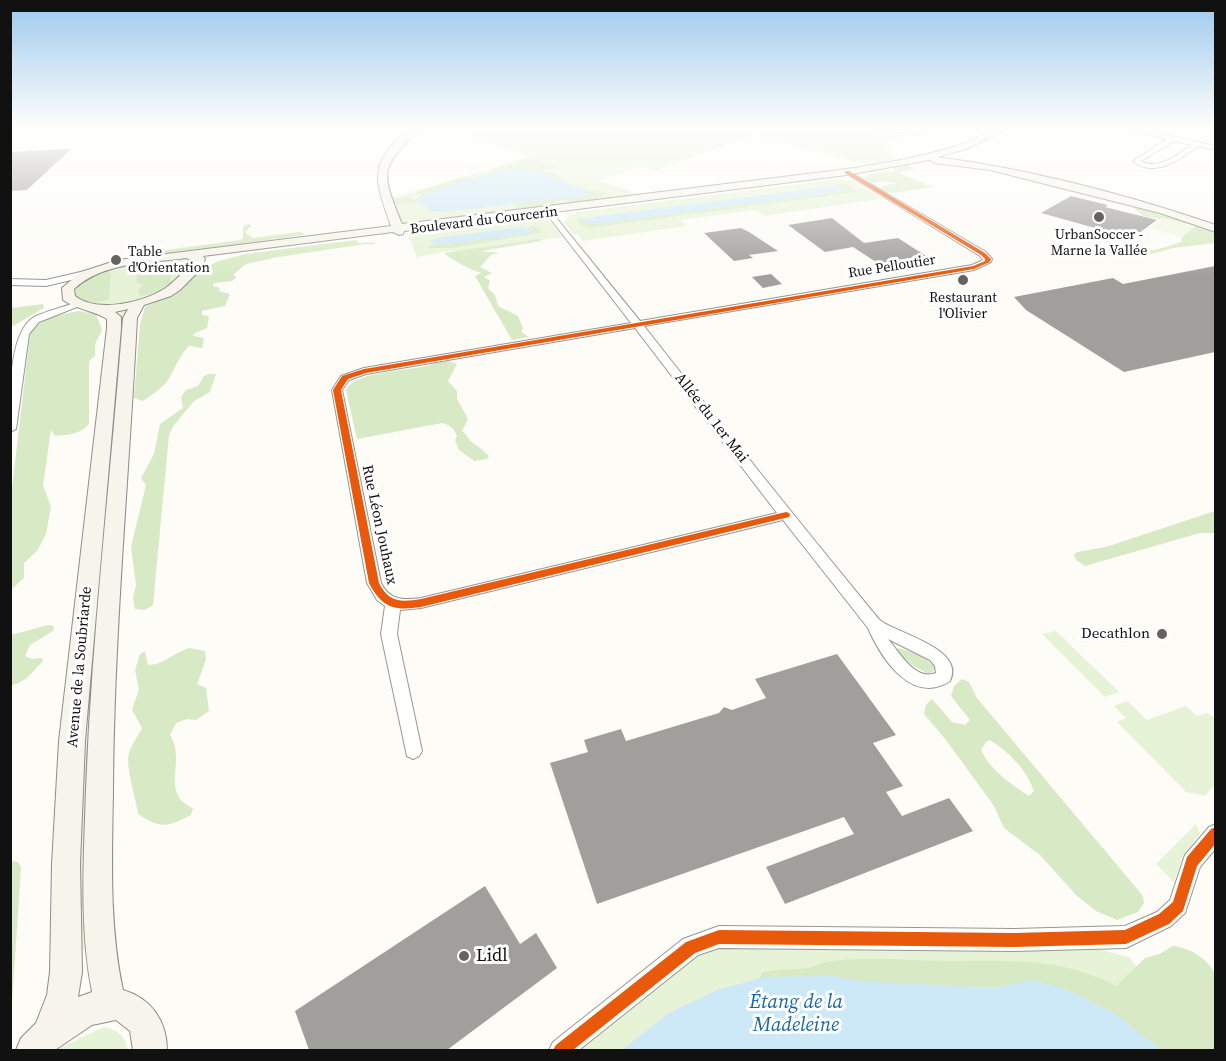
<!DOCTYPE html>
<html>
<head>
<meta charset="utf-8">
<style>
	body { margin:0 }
	#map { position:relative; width:1226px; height:1061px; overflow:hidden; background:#fdfcf7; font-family:"Source Serif 4",serif }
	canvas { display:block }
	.frame { position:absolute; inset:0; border:12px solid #111; pointer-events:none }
</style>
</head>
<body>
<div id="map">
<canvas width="1226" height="1061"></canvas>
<div class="frame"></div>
</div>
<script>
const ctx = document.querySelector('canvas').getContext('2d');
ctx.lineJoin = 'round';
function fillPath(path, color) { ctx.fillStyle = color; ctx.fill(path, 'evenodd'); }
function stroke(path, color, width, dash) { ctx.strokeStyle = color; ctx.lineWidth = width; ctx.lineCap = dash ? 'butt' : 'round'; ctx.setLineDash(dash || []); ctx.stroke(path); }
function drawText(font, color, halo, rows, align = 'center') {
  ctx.font = font + ' "Source Serif 4",serif'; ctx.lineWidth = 6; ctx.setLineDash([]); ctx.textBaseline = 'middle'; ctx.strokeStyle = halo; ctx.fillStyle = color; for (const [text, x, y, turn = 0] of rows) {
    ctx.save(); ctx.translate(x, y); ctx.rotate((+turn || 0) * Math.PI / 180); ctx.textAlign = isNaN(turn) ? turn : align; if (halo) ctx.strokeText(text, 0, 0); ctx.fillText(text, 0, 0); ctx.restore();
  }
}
fillPath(new Path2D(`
	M448,128H495L522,139L557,142L595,139L632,128H873L908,134L888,143L891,145L881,149L895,157L894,159L866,165L755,135L655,171L640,166L600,181L640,195L402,223L392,198L529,157Z
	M514,128H613C580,137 547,143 514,128Z
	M838,179L854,181L882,199L763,216L755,210L680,220L687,226L583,241L577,234H573L564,222L570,215L578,212Z
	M544,218L551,222L563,237L471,250L449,251L417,257L408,235Z
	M185,257L197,260C185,271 175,283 161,292C143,303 112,309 91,305C85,304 79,300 74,297L73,288L102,271L128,264Z
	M129,307L88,947L77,953L79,804L121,316L116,310Z
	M1056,631L1119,692L1105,697L1042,634Z
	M1127,701L1147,720L1186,706L1197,716L1207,713L1215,718V785L1205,796L1186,792L1117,722L1126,718L1114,706Z
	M1196,824L1200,833L1184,855L1174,882L1156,864Z
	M716,947L1098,949L1129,957L1202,1050H577L697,954Z
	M103,1027C118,1029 125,1036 128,1050H56Z`), '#e7f3d7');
fillPath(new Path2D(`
	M530,157L560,167L543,171L558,174L560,177L555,178L521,169L490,175L488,173L508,167L506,164Z
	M909,165L916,169L901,172V174L932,187L894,193L883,191L880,187L897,183L881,181L872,183L865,178L869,174L895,171L893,168Z
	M464,177L476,179L434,192L420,202L394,204L392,200L408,197L415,200L422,195L416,193L419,191Z
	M844,183L858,192L589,228L578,224L579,219L584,218L585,219L835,186L827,188Z
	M590,191H603L607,193L596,199L566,203L569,200L556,201L552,206L501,212L518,208L514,205L517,204L581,196L588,194Z
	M1130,205L1152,209L1215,231V243L1173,248L1152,254L1075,235C1088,227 1130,251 1149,251C1152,251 1176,244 1181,242L1182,237L1195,226L1163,218L1160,219L1143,216Z
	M248,224L252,225L245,232L253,238L299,232H302L304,235L168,254L164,252L166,250L240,240L243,238V226Z
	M534,226L540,228L539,233L452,248H428L431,245L526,234L533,229L529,227Z
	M538,239L542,241L481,251L499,253L491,255L480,267L492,273L484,277L490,281L488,288L495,295L498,306L518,316L523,328L521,332L529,337L512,340L475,276L481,273C471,270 452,260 444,253Z
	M356,240L359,243L376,242L373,244L380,245L366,244L278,257L246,264L234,274L236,278L232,281L214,283L213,286L220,288L219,291L230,294L225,306L202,311V315L209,316L207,328L195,333L193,336L204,338L202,348L189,346C177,358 175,371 166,383C159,390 151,395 143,401L134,398L140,324L145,307L179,291L193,276L216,262L245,254Z
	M144,264H158L174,272L170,279L173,282L151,294L140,296L138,290L143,285L137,283L136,268Z
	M108,271L111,272L109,299C98,303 83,305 75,294C78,279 95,273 108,271Z
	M43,304L44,308L11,327V308Z
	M78,311L96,314L102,330L95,344V356L89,361V424C81,434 67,435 55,436L51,430L43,485L51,507L46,534L37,551L24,563V578L11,590V497L30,334C41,317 59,315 78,311Z
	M444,360L457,364L448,381L457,391V399L468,419L462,431C468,434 467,439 473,443C479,447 483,450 489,456L487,459L474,461L459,450L455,440L457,436C454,428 450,425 442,423L357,439L346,390C354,372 403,371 421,367C429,366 436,362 444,360Z
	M209,374H216L210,392L194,401L174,425L169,435L153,605L145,610L135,609L133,598L136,585L131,547L146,485L141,478L154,454L160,424L183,408L181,397L186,390L198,386L204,376Z
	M1215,511V533H1200L1085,566L1076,560L1074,555L1077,552L1106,547Z
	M48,625L54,626L53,631L30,645L25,656L32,659L42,658L43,661C33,671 26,683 11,685V635Z
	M190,648L205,651L206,660L197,684L206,688L209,711L196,720L187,719L176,723L170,735C187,761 159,794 193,808L191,815C168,827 160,829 138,814C136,798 125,766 129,753C132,744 138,736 142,728L132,710L139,689L135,670L140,654L145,651L148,665C164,665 174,652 190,648Z
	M898,648C913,652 927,656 936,669L929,674C917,668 905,661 897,650Z
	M962,679L969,682L977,698L1143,896L1144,903L1138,912L1117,920L1096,911L1077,896L1040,855L1004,828L994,806L946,740L924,714L926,705L932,699L952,722L965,725L970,720L951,696L954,686ZM990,740C1010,753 1026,769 1034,791L1029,796C1011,784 990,770 981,750L986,742Z
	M14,861L18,862L21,867L11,1018L10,864Z
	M1173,946C1190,948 1207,958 1215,974C1219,984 1215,1036 1215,1050H1161L1114,1013L1069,991L1034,980L995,988L759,979L762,973C777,968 792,970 808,968C813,967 816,965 821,963C857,955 911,961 950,961C1010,961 1061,957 1116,986L1145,958L1159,954Z`), '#d8eac5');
fillPath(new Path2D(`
	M1163,218L1195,226L1182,237L1149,228Z`), '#f0f6e1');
fillPath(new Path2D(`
	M521,169L537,172L591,192L581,196L445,212L430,211L419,201L420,198C444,185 495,170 521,169Z
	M835,186L846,188L841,191L596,224L582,222L593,217Z
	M521,227L534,229L526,234L439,245L428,242L437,238Z
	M832,976L861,981L995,988L1034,980L1069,991L1114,1013L1161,1050H622L669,1013L717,990L765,977Z`), '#cde8f7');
fillPath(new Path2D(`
	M497,128H517L548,136L579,134L606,128H630L628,131C595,141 524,157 497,128Z`), '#ebe1df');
fillPath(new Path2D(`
	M71,149L27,190L10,191V152Z
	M1071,196L1108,205L1105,207L1157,220L1132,238L1126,237L1123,239L1110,235L1113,233L1041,213Z
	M832,218L864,243L898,238L926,256L879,264L853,247L825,252L788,225Z
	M741,228L749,232L778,251L749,255L753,258L734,261L704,233Z
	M1215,266V352L1124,372L1026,310L1014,297L1113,278L1123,284Z
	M771,274L782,284L763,288L752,277Z
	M837,654L896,735L873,743L903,786L886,792L902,816L949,798L973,831L785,904L766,867L854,834L844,817L597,904L550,763L588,752L584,740L621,729L626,741L719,713L724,707L732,710L766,698L755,679Z
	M485,886L520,944L536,933L557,968L447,1050H309L295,1011Z`), '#a19f9c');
const street = new Path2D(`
	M878,128L915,131L933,128L915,135Z
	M1120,128H1133L1216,146V150L1199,146C1179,159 1155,179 1133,161L1167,139ZM1174,141L1192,145C1177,154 1159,171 1141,161Z
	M847,170L986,252L992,259L991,262L974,270L644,326C719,422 795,517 872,611C875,614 878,619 881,621C899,634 966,649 950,681C912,706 881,658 868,628L783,520L421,608L400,610L397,634L422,751L419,756L413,759L407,756L381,634L385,606L377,600L367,583L332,390L341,376L364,368L631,323L546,213L545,211L549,209L640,321L972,265L983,260L980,256L845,173ZM635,328L777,513L421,598C403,600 390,601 381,583L342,390L349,380L366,374ZM888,639L930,660L935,666L936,673C915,681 900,653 888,639Z
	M89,270L93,273L92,275L46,286L10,285V279L46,280Z
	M74,303L82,305L39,322L29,334L16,429L10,432C10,405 7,333 34,317C46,311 61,308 74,303Z
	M1216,824V848L1200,867L1185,913L1171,926L1126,948L1014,951L719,948L698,955L579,1050H549L553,1042L683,939L719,926L1014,929L1125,926L1157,912L1170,900L1185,855L1209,827Z`);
const secondary = new Path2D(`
	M410,128H420C380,170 380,169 402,224L847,169C884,163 921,157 957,146C975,140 990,128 1009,128L966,149L937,157C1029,169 1128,195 1216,225V232L1160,213L990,170L934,163L930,160L847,175L404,231L403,234L399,235L393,232L203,256L205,259L202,268L180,290L171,296L144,305L137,318C129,476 114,633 113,791C112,857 109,925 123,990C151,998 167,1021 167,1050H133L130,1031L116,1020L92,1025L55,1050H16L21,1038L36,1023L47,995L50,972L52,864L59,741L107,328V319C93,310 77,310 63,300L62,288L81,272L118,260L391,226C374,177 368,164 410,128ZM186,258L193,261L192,264C182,272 175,282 164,289C141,303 97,313 75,296L74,289C103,262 149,263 186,258ZM128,309L123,318C111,475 92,631 86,789C84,856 79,926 92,992L78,997L82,972L80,864L85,741L121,328V317L115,312Z`);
stroke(street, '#979795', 2);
stroke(secondary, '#8e8d8b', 2);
fillPath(street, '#fffffe');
fillPath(secondary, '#f6f4eb');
fillPath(new Path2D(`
	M845,171H849L985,253L991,259L990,262L974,269L366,373L348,379L341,390L379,583C389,603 401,602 421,599L786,512L789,513L790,515L789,517L421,607C394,611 382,608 369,583L333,390L342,376L364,369L973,266L985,261V259L981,255L845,173Z
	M1216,827V843L1197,866L1183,911L1169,924L1126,944L1014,947L719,944L695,953L573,1050H553L556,1045L686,942L719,930L1014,933L1125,930L1159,914L1173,902L1187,857L1211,829Z`), '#e8590c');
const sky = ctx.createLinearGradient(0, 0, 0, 277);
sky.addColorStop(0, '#9dc9ee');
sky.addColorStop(0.46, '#fefefb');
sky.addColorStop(1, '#fefefb00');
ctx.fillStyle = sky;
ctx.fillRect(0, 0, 1226, 277);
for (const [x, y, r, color] of [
	[1099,217,6,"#646362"],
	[116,260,6,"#646362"],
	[963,280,6,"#646362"],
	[1162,634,6,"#646362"],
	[464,956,6,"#646362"]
]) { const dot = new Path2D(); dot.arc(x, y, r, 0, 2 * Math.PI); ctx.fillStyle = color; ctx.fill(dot); stroke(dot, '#fff', 2); }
drawText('14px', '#111', '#fff', [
	["Boulevard du Courcerin",484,221,-7],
	["Rue Pelloutier",892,267,-9]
]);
drawText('14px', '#111', '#fff', [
	["UrbanSoccer -",1099,235],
	["Marne la Vallée",1099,251],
	["Table",128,252,"left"],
	["d'Orientation",128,268,"left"],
	["Restaurant",963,298],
	["l'Olivier",963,314]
]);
drawText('15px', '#111', '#fff', [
	["Allée du 1er Mai",711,418,52],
	["Rue Léon Jouhaux",379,525,78],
	["Avenue de la Soubriarde",80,667,-85]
]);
drawText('15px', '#111', '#fff', [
	["Decathlon",1150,634]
], 'right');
drawText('18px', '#111', '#fff', [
	["Lidl",476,956]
], 'left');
drawText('italic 20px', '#1768a6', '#fff', [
	["Étang de la",796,1003],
	["Madeleine",796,1026]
]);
</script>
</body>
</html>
